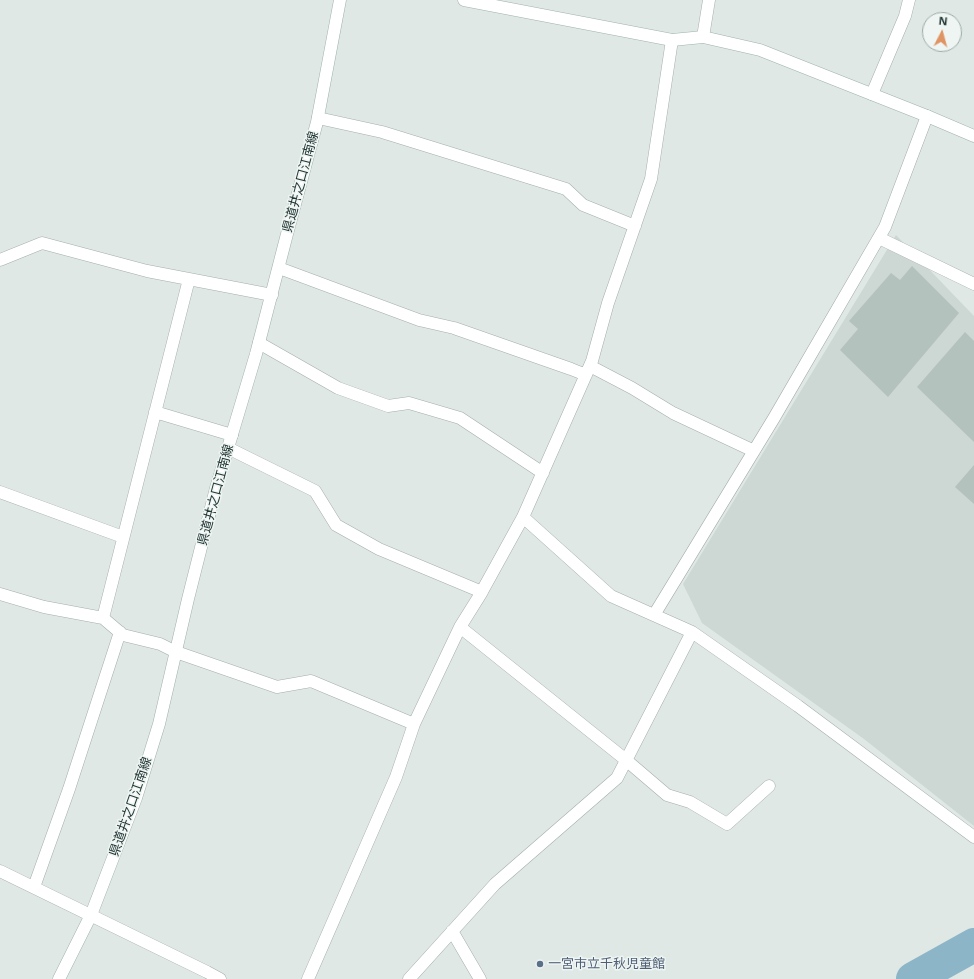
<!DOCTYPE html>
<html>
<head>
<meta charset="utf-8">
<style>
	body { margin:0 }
	#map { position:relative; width:974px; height:979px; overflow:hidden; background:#dfe8e5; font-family:"Open Sans",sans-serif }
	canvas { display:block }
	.north { position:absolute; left:922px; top:12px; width:40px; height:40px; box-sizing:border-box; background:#eef5f3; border:1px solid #9ca9a6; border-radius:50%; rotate:6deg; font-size:11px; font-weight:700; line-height:16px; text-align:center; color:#223633 }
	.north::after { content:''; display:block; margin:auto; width:14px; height:18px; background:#e09464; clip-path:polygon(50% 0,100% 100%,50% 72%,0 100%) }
</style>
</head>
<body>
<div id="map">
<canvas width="974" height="979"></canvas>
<div class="north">N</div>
</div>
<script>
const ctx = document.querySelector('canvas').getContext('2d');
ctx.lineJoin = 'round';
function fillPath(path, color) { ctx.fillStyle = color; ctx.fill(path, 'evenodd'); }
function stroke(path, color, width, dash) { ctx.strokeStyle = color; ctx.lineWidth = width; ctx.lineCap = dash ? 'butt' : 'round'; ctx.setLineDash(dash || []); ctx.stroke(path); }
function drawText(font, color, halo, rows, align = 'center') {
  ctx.font = font + ' "Open Sans","Noto Sans JP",sans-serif'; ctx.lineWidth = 3; ctx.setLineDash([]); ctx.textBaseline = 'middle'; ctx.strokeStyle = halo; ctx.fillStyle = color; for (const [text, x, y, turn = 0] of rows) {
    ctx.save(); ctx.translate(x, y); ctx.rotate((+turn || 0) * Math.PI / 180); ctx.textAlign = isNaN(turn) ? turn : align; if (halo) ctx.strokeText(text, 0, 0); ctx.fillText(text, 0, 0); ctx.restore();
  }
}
fillPath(new Path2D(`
	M896,235L974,316V826L864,739L702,623L683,584Z`), '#cdd7d4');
stroke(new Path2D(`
	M913,979L974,945`), '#8cb6c7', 34);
fillPath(new Path2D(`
	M912,266L959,313L888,397L840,350L858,329L849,321L891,273L900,280Z
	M965,332L974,341V442L917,387Z
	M974,465V504L955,487Z`), '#b4c2be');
const street = new Path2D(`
	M703,37L709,0
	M872,94L905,16L909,0
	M318,118L382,132L566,189L583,205L635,226
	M879,238L974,284
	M0,260L42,243L147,271L272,295
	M279,268L419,320L454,328L571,369L586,375
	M259,343L338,388L388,406L409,403L460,418L543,473
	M590,366L632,388L673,413L754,451
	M155,412L232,435
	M228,448L315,491L336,525L379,549L482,592
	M0,492L123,537
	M523,517L611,596L692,632L798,706L974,837
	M0,594L44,607L103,618L123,635L160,644L176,652L277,687L311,681L414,724
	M654,615L774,418L885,227L927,116
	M103,618L189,279
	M460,627L626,760L667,795L690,802L727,824L769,786
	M0,871L207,972L220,979
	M34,887L69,789L120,632
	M452,931L480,979
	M308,979L396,777L414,724L460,627L480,595L523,517L592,361L608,303L651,179L672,40
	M409,979L495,884L617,778L692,632`);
const secondary = new Path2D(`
	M464,0L672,40L703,37L760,50L927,116L974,136
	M59,979L91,915L136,798L159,724L188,599L216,488L256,354L287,234L317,122L340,0`);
stroke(street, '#a3afac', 13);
stroke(secondary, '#9fb2ae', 13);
stroke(street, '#fff', 12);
stroke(secondary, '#fff', 12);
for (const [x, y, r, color] of [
	[540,964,4,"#5c6f8a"]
]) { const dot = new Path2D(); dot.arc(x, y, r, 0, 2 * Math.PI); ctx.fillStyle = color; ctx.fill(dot); stroke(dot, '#eef5f3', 1.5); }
drawText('13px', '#223633', '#eef5f3', [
	["県道井之口江南線",301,182,-75],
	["県道井之口江南線",216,495,-75],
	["県道井之口江南線",131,807,-71]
]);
drawText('13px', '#4e5e75', '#eef5f3', [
	["一宮市立千秋児童館",548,964]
], 'left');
</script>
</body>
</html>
